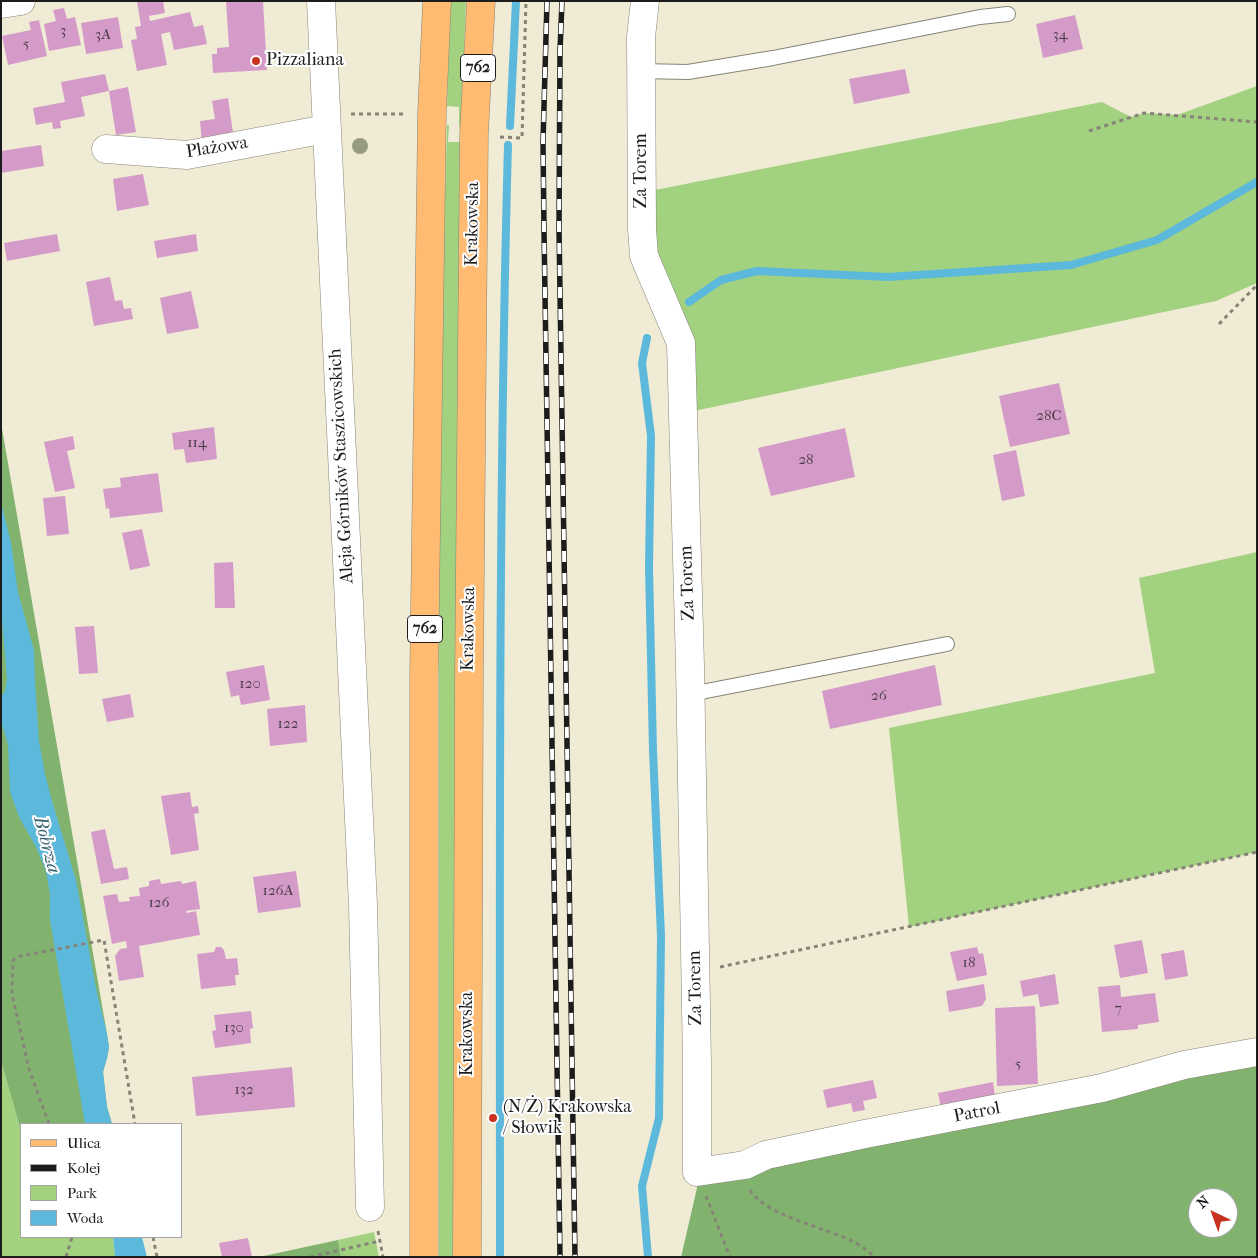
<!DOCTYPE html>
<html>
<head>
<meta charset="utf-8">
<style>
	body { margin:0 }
	#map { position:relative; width:1258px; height:1258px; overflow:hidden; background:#f0ebd4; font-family:"IM FELL French Canon",serif }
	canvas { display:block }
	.frame { position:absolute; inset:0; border:2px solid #1c1c1c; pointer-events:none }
	.legend { position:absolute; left:20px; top:1123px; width:162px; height:115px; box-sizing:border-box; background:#fff; border:1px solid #a4a4a4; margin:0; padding:6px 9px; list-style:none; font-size:15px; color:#1c1c1c }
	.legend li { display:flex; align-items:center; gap:10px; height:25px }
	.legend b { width:25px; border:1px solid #a4a4a4 }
	.north { position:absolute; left:1188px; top:1188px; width:50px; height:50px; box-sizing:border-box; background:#fff; border:1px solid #a4a4a4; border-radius:50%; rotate:318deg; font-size:14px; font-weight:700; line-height:20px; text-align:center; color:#1c1c1c }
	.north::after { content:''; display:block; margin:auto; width:18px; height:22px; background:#c8321e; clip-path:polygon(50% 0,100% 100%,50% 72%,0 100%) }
</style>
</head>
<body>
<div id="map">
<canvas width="1258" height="1258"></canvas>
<div class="frame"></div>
<ul class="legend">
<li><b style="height:6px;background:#febb71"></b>Ulica</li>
<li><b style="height:6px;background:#1c1c1c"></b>Kolej</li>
<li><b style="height:14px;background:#a2d17f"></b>Park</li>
<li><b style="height:14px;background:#5db9db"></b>Woda</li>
</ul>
<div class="north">N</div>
</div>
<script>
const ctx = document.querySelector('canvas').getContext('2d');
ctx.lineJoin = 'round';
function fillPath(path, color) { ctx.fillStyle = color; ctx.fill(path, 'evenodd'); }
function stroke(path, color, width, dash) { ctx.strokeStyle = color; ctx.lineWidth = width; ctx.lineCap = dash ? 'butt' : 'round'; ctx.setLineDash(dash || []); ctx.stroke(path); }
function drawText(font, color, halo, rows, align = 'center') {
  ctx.font = font + ' "IM FELL French Canon",serif'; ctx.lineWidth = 4; ctx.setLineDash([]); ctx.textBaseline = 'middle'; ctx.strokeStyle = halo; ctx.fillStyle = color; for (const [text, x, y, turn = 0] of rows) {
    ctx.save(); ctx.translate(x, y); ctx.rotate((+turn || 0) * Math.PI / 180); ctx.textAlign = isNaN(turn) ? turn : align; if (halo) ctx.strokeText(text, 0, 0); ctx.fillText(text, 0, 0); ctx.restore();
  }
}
fillPath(new Path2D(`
	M450,1H466L461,127H459V107L447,106Z
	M1257,86V283L1216,301L694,411L653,250L650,191L1102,102L1131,117L1144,113L1177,115Z
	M447,125H449L448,142H462L457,551L454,1257H439V558L442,293Z
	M1257,552V852L909,927L889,728L1155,673L1139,578Z
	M1,1061L21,1131V1237H113L115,1257H1Z
	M374,1232L379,1257H341L338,1240Z`), '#a2d17f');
fillPath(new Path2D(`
	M1,423L107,1034L109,1047L107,1058L103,1072L107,1107L112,1124H21V1131L1,1061Z
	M1257,1041V1257H681L703,1162ZM1198,1198H1228V1228H1198Z
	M338,1240L341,1257H259Z`), '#81b36e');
fillPath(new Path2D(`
	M1,502L11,543L18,592L34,650L35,681L39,741L45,774L52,801L76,880L96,988L107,1034L109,1047L107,1058L103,1072L107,1107L112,1124H85L50,920V895L46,871L36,847L19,817L10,792L8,745L1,721V697L5,691L7,679L1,609Z
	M113,1237H142L147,1257H115Z`), '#5db9db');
stroke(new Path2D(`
	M510,126L516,1
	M689,302L721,280L757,271L888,277L1071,265L1157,240L1257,182
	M647,338L642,363L651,436L649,567L653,751L661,936L659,1118L642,1186L648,1257
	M500,1257C500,886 498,515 508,145`), '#5db9db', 8);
fillPath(new Path2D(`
	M137,1H163L165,13L149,16L150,21L190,12L194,27L203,25L207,44L174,50L170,32L161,34L167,65L137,71L131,40L137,39L135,27L141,26Z
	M226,1H263L267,70L213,73L212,54H217V48L229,47Z
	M64,8L67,19L75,17L81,45L49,51L44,24L56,21L53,10Z
	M1075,15L1083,49L1043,58L1036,24Z
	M118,17L123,48L86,54L81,23Z
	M39,20L47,56L8,65L2,36L31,30L29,22Z
	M905,69L910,93L854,104L849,79Z
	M105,74L109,91L81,97L85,116L60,121L61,128L53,129L52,122L36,125L33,108L65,102L61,82Z
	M128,87L136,132L116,135L109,91Z
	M228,98L234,140L202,144L200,121L215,119L212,101Z
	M41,145L44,166L1,173V151Z
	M143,174L149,205L117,211L113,179Z
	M57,234L60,251L7,261L4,243Z
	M196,234L198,251L157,258L154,241Z
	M110,277L115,301L122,300L124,309L131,308L133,319L94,326L86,282Z
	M191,291L199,328L167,334L160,298Z
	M1059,383L1070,434L1010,447L999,396Z
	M214,427L217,459L186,463L184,449L174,450L172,433Z
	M845,428L855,477L771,496L758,448Z
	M73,436L75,449L67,451L75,488L55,492L44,442Z
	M1016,450L1025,496L1002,501L993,455Z
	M158,473L163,512L110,518L109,508L106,509L103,489L121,487L120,478Z
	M65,496L69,534L47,536L43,498Z
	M142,529L150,566L130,570L122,533Z
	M233,562L235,608H215L214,563Z
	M94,626L98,673L79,674L75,627Z
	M264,665L270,700L241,705L239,695L231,697L226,672Z
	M935,665L942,705L830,729L822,691Z
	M130,694L134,717L107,722L102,699Z
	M305,705L307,742L270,746L267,709Z
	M190,792L192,807L198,806L199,813L194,814L199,850L171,855L161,796Z
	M105,829L114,869L127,867L129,879L101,884L91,832Z
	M296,871L301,907L258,913L253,877Z
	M160,879L161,884L181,881L182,884L196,881L200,909L186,911L187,913L196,911L200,935L139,946L144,977L119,981L115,956L120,949L127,948L126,941L112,944L103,896L117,894L119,902L130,901L129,897L140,896L139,888L149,886V881Z
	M1142,940L1148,973L1120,978L1114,945Z
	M216,947H221L224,950L226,959L237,958L239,975H235L236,985L201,989L197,954L214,952Z
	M977,947L979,954L983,953L987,975L957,981L950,952Z
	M1184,950L1188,976L1165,980L1161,954Z
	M1055,974L1059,1004L1040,1007L1038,994L1023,997L1020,981Z
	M984,984L986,999L982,1006L949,1012L946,991Z
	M1120,985L1121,997L1155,993L1159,1022L1138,1025V1029L1102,1032L1098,987Z
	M1035,1006L1038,1084L997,1086L995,1008Z
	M251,1011L253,1028L250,1029L251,1043L215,1048L212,1031L216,1030L214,1015Z
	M292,1067L295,1107L196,1116L192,1077Z
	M873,1080L877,1098L863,1101L865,1110L853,1112L851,1103L827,1108L823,1090Z
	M993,1082L995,1096L941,1108L938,1093Z
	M248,1238L252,1257H222L219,1243Z`), '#d59bc8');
const service = new Path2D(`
	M641,71L688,72L773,58L980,17L1008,14
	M691,694L947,644`);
const minor = new Path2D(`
	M321,1L363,905L370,1207
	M645,1L641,37L642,229L644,256L681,343L690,666L697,1063V1172L745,1165L766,1155L865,1134L1102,1088L1184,1065L1257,1052
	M1,4L21,1
	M106,149L187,155L326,129`);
const primary = new Path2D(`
	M424,1257V674L432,112L437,1
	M467,1257L469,680L474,134L481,1`);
stroke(service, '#868478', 16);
stroke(minor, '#868478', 29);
stroke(primary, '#868478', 29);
stroke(new Path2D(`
	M351,114H407
	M1089,131L1144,113L1257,122
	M500,137L522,138L526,1
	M1219,324L1257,285
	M720,967L1257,852
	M49,1124L29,1069L12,994L13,961L16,957L104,940L135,1124
	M750,1190C767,1217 829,1228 856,1243C863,1247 869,1252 875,1257
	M706,1196L730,1257
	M378,1231L383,1257
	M153,1237L157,1257
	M66,1257L72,1237
	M310,1257L380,1241`), '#868478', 3, [4, 4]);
stroke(service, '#fff', 14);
stroke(minor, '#fff', 28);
stroke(primary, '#febb71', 28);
const rail = new Path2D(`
	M547,1L543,142L544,230L560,1257
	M562,1L560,51L559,228L575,1257`);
stroke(rail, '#1c1c1c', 5.5);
stroke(rail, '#fff', 4, [11]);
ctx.fillStyle = '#959c82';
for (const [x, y] of [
	[360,146]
]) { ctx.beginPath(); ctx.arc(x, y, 8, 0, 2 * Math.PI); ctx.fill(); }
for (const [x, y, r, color] of [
	[256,61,5,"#c8321e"],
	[493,1118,5,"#c8321e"]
]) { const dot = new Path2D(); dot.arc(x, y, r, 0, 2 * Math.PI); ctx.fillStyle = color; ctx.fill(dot); stroke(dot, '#fff', 2); }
drawText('15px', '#4a3c47', null, [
	["3",63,31],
	["3A",103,35],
	["34",1060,35],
	["5",26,44],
	["28C",1049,416],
	["114",197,443],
	["28",806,460],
	["120",250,684],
	["26",879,696],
	["122",288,724],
	["126A",278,891],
	["126",159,903],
	["18",969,963],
	["7",1118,1009],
	["130",234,1028],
	["5",1018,1064],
	["132",244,1090]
]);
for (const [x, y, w] of [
	[478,68,35],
	[425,629,35]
]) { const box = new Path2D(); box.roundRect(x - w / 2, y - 13.5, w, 27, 4); ctx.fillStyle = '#fff'; ctx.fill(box); stroke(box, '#1c1c1c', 1); }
drawText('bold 16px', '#1c1c1c', null, [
	["762",478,68],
	["762",425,629]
]);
drawText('18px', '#1c1c1c', '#fff', [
	["Pizzaliana",266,61],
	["(N/Ż) Krakowska",503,1108],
	["/ Słowik",503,1129]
], 'left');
drawText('18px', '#1c1c1c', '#fff', [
	["Plażowa",217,148,-9],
	["Za Torem",642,171,-90],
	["Krakowska",473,224,-89],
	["Aleja Górników Staszicowskich",342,466,-93],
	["Za Torem",688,583,-92],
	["Krakowska",469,629,-89],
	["Za Torem",696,988,-91],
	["Krakowska",468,1034,-90],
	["Patrol",977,1113,-11]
]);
drawText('italic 19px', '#396372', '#fff', [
	["Bobrza",46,845,75]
]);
</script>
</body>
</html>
